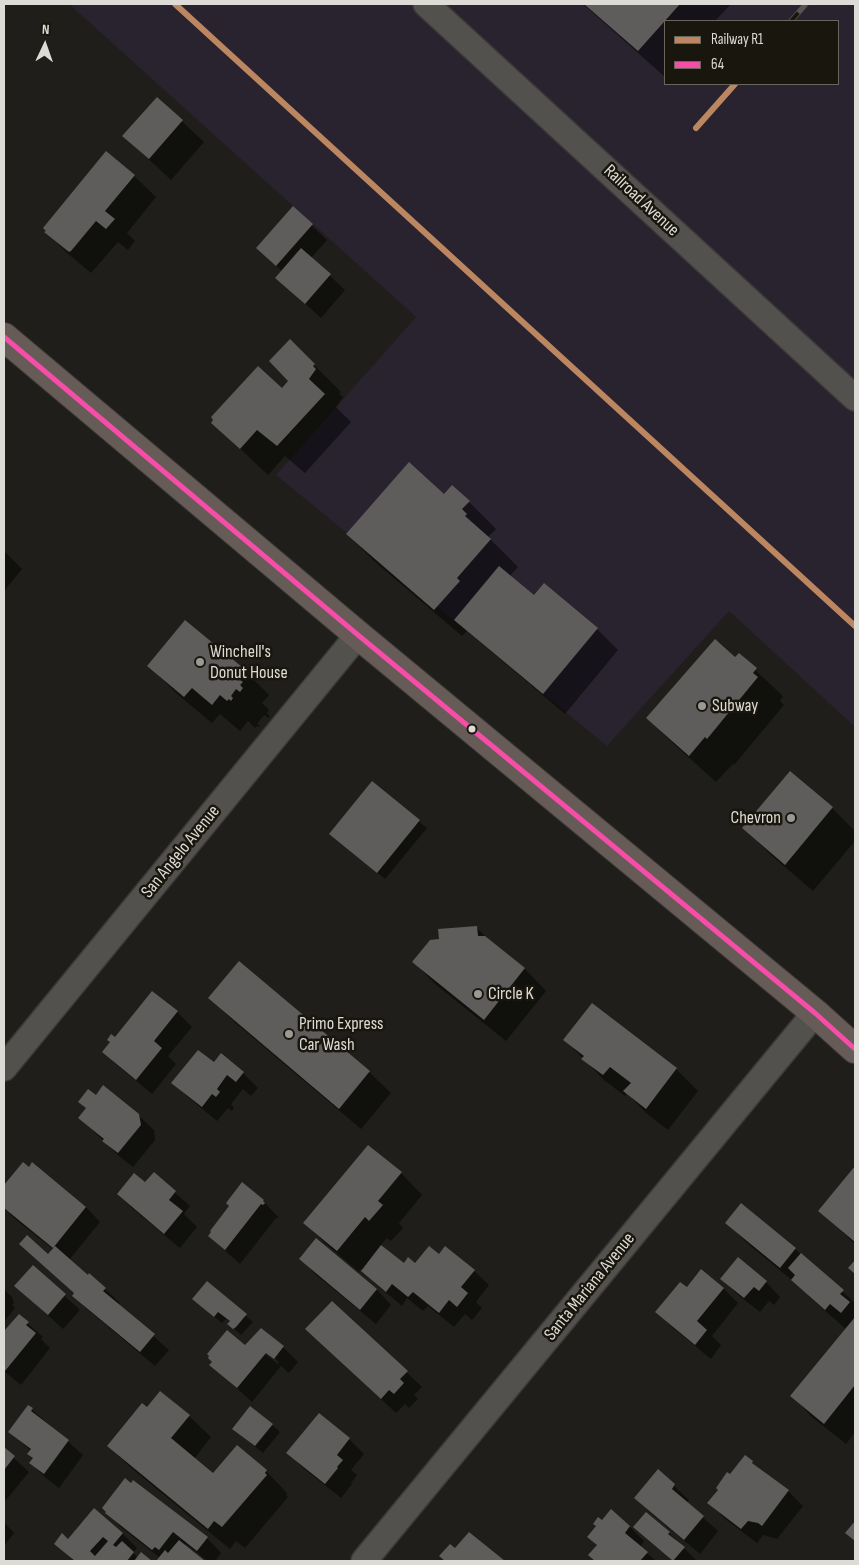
<!DOCTYPE html>
<html>
<head>
<meta charset="utf-8">
<style>
	body { margin:0 }
	#map { position:relative; width:859px; height:1565px; overflow:hidden; background:#1f1e1a; font-family:"Sofia Sans Condensed",sans-serif }
	canvas { display:block }
	.frame { position:absolute; inset:0; border:5px solid #dddbd5; pointer-events:none }
	.legend { position:absolute; left:664px; top:20px; width:175px; height:65px; box-sizing:border-box; background:#19160e; border:1px solid #67655e; margin:0; padding:6px 9px; list-style:none; font-size:15px; color:#dddbd5 }
	.legend li { display:flex; align-items:center; gap:10px; height:25px }
	.legend b { width:25px; border:1px solid #67655e }
	.north { position:absolute; left:20px; top:20px; width:50px; height:50px; -webkit-text-stroke:4px #19160e; paint-order:stroke; rotate:3deg; font-size:14px; font-weight:700; line-height:20px; text-align:center; color:#dddbd5 }
	.north::after { content:''; display:block; margin:auto; width:18px; height:22px; background:#dddbd5; clip-path:polygon(50% 0,100% 100%,50% 72%,0 100%) }
</style>
</head>
<body>
<div id="map">
<canvas width="859" height="1565"></canvas>
<div class="frame"></div>
<ul class="legend">
<li><b style="height:6px;background:#bb8660"></b>Railway R1</li>
<li><b style="height:6px;background:#f54da8"></b>64</li>
</ul>
<div class="north">N</div>
</div>
<script>
const ctx = document.querySelector('canvas').getContext('2d');
ctx.lineJoin = 'round';
function fillPath(path, color) { ctx.fillStyle = color; ctx.fill(path, 'evenodd'); }
function stroke(path, color, width, dash) { ctx.strokeStyle = color; ctx.lineWidth = width; ctx.lineCap = dash ? 'butt' : 'round'; ctx.setLineDash(dash || []); ctx.stroke(path); }
function drawText(font, color, halo, rows, align = 'center') {
  ctx.font = font + ' "Sofia Sans Condensed",sans-serif'; ctx.lineWidth = 5; ctx.setLineDash([]); ctx.textBaseline = 'middle'; ctx.strokeStyle = halo; ctx.fillStyle = color; for (const [text, x, y, turn = 0] of rows) {
    ctx.save(); ctx.translate(x, y); ctx.rotate((+turn || 0) * Math.PI / 180); ctx.textAlign = isNaN(turn) ? turn : align; if (halo) ctx.strokeText(text, 0, 0); ctx.fillText(text, 0, 0); ctx.restore();
  }
}
fillPath(new Path2D(`
	M69,4H855V727L729,611L607,746L276,475L416,317ZM665,21H838V84H665Z`), '#29222f');
fillPath(new Path2D(`
	M583,4H731L715,21H665V77Z
	M157,98L204,142L171,180L124,136Z
	M106,153L134,176L156,197L127,233L135,241L128,250L118,242L91,273L67,253L46,232Z
	M293,208L327,240L311,258L345,290L321,318L277,278L282,271L258,248Z
	M290,341L341,392L339,394L343,397L336,407L351,422L305,473L285,456L268,475L212,422L282,390L290,380Z
	M444,496L469,502L496,529L488,537L518,567L509,577L534,597L597,629L618,650L565,714L467,631L462,636L374,561L347,534Z
	M4,551L22,569L4,591Z
	M739,655L783,696L780,701L784,705L734,765L733,764L716,782L675,745L647,718L735,659Z
	M149,666L241,667L269,695L262,703L269,710L267,713L270,716L268,718L264,715L257,724L260,726L259,727L257,726L255,728L248,721L240,731L220,714L212,723L176,693Z
	M790,773L832,808L855,831V841L813,891L771,855L744,828Z
	M372,783L427,828L385,879L338,841Z
	M476,927L492,943L525,969L546,991L506,1041L435,984L414,962L440,940Z
	M152,992L177,1012L192,1027L168,1056L176,1064L152,1094L118,1066L104,1052Z
	M210,998L369,1072L391,1093L361,1129L231,1019Z
	M593,1005L676,1069L698,1091L668,1130L646,1113L627,1093L625,1096L604,1080L565,1040Z
	M214,1064L243,1073L258,1088L251,1096L243,1089L231,1104L234,1108L232,1111L228,1108L217,1121L188,1097L173,1083Z
	M96,1097L138,1115L154,1130L155,1140L133,1167L119,1156L80,1118L87,1109L80,1102Z
	M368,1147L401,1173L422,1195L399,1223L403,1228L391,1241L387,1238L380,1246L404,1265H416L439,1256L474,1271L489,1285L476,1302L482,1308L472,1320L465,1314L454,1327L428,1306L423,1311L407,1298L402,1306L377,1285L361,1269L359,1272L326,1244L305,1223Z
	M23,1164L86,1207L100,1222L69,1260L105,1289L120,1303L118,1305L169,1350L155,1366L88,1310L73,1296L75,1294L21,1244L48,1256L54,1250L15,1219L4,1208V1187Z
	M855,1168V1244L820,1211Z
	M154,1174L190,1206L184,1214L197,1227L180,1248L133,1209L118,1194L145,1184Z
	M263,1201L279,1218H276L240,1264L209,1236Z
	M741,1205L795,1249L855,1303V1432L846,1444L813,1418L792,1396L846,1329L814,1301L793,1281L748,1244L727,1223Z
	M316,1240L377,1290L391,1305L376,1324L315,1274L301,1259Z
	M33,1267L80,1310L63,1329L16,1286Z
	M722,1279L766,1282L780,1297L774,1305L769,1301L760,1312L737,1294Z
	M207,1283L253,1322L241,1335L229,1324L231,1322L226,1319L222,1323L201,1306Z
	M723,1288L738,1303L712,1336L721,1345L711,1359L672,1327L657,1312L687,1289Z
	M4,1289L12,1297L14,1303L12,1305L15,1308L4,1322Z
	M332,1302L422,1387L414,1395L418,1399L409,1408L405,1404L396,1413L322,1344Z
	M19,1316L43,1337L41,1339L50,1348L21,1385L4,1371V1334Z
	M245,1346L283,1347L298,1362L289,1373L281,1366L252,1402L211,1365ZM265,1351L279,1362L278,1364L265,1354Z
	M29,1407L83,1455L59,1488L46,1478L31,1463L34,1459L31,1451L10,1432Z
	M147,1409L189,1416L211,1437L194,1459L213,1475L266,1471L287,1493L286,1495L288,1497L245,1548L236,1541L230,1549L130,1467L109,1446Z
	M272,1425L280,1432L263,1453L234,1429Z
	M349,1439L364,1454L351,1470L357,1475L351,1483L352,1484L341,1498L302,1467L288,1452Z
	M4,1449L29,1472L6,1500L4,1498Z
	M745,1457L788,1491L803,1506L777,1539L763,1535L757,1543L724,1518L709,1503Z
	M658,1471L689,1500L687,1503L718,1531L700,1554L650,1512L636,1497Z
	M107,1513L207,1538L221,1553L215,1561H208L186,1544L185,1546L203,1561H158L160,1558L122,1528Z
	M4,1522L14,1533L4,1546Z
	M602,1522L630,1527L644,1541L640,1547L656,1561H596L590,1555L598,1546L589,1537Z
	M635,1527L669,1533L697,1561H673Z
	M122,1533L137,1548L133,1553L138,1558L141,1554L150,1561H74L56,1543Z
	M469,1534L503,1561H446L441,1556L455,1550Z`), '#0007');
fillPath(new Path2D(`
	M584,4H680L638,51Z
	M157,97L183,120L149,159L122,136Z
	M106,151L135,175L105,211L115,219L106,229L96,221L71,251L69,252L44,232L46,231L43,228Z
	M293,206L313,224L276,266L256,248Z
	M301,248L331,274L305,304L275,278Z
	M290,339L315,364L313,366L316,369L309,379L325,394L277,446L257,430L240,449L211,423L213,420L211,417L258,366L282,388L288,381L269,361Z
	M409,462L444,494L452,485L470,501L462,509L467,514L465,516L491,539L457,578L460,581L434,610L346,534Z
	M499,566L534,595L544,583L598,628L543,694L454,620Z
	M185,620L242,667L235,676L243,682L240,685L243,688L240,692L236,689L231,696L233,698L231,701L229,699L227,701L220,695L212,705L192,688L184,697L147,666Z
	M715,639L735,657L739,653L757,668L753,673L758,677L707,739L705,737L689,756L646,718Z
	M790,771L833,807L785,865L742,828Z
	M372,781L420,820L377,873L329,834Z
	M477,926L478,936H485L525,968L484,1020L412,962L430,940L439,939L438,929Z
	M239,961L370,1071L339,1109L208,998Z
	M152,991L178,1011L154,1041L162,1048L136,1080L102,1052L110,1042L107,1040L111,1034L115,1037Z
	M592,1003L677,1068L646,1109L623,1091L631,1083L610,1067L603,1075L581,1059L584,1056L563,1040Z
	M198,1050L214,1062L221,1053L244,1072L236,1082L227,1075L217,1089L220,1092L216,1097L212,1094L202,1107L171,1083Z
	M103,1085L139,1114L141,1125L118,1153L102,1141L104,1139L78,1118L86,1108L78,1102L88,1089L96,1095Z
	M368,1145L402,1172L378,1201L383,1205L369,1221L365,1217L337,1251L303,1223Z
	M23,1162L29,1167L32,1162L86,1207L53,1248L4,1208V1185Z
	M855,1166V1242L818,1211Z
	M154,1172L176,1191L169,1200L183,1211L164,1234L117,1194L134,1173L145,1182Z
	M242,1182L264,1200L263,1201L265,1203L263,1205L261,1204L225,1250L208,1236L211,1232L210,1231L229,1206L226,1203Z
	M741,1203L796,1248L780,1268L725,1223Z
	M27,1235L48,1254L55,1246L88,1275L89,1273L106,1288L103,1291L155,1334L140,1352L72,1296L74,1293L19,1244Z
	M316,1238L377,1289L360,1310L299,1259Z
	M381,1245L404,1263L408,1257L415,1263L429,1246L439,1254L445,1246L475,1270L461,1287L468,1293L457,1307L449,1300L439,1313L413,1292L408,1297L392,1284L386,1292L361,1271Z
	M801,1253L844,1290L840,1294L850,1302L841,1313L830,1304L825,1310L791,1280L795,1275L788,1268Z
	M738,1257L767,1281L759,1291L754,1287L744,1298L720,1279Z
	M855,1260V1274L848,1268Z
	M33,1265L66,1294L48,1315L14,1286Z
	M701,1269L724,1288L697,1321L707,1330L695,1345L655,1312L680,1282L687,1287Z
	M207,1281L247,1314L236,1327L233,1329L227,1324L230,1321L218,1312L214,1317L192,1299Z
	M332,1301L408,1371L400,1379L404,1383L394,1394L389,1390L381,1399L305,1329Z
	M19,1314L29,1322L26,1325L36,1333L5,1371L4,1370V1331Z
	M855,1317V1385L824,1424L790,1396Z
	M261,1328L284,1346L274,1359L266,1353L237,1388L209,1365L212,1362L208,1358L209,1356L207,1354L227,1330L245,1345Z
	M160,1391L190,1415L171,1438L213,1473L237,1445L267,1470L265,1473L267,1475L222,1527L214,1521L208,1529L107,1446L142,1403L147,1407Z
	M28,1405L33,1408L31,1411L69,1440L44,1474L29,1463L33,1458L27,1454L31,1449L8,1432Z
	M250,1406L273,1424L255,1446L232,1429Z
	M319,1413L350,1438L337,1455L343,1460L337,1467L338,1468L325,1484L286,1453Z
	M4,1447L15,1456L4,1470Z
	M745,1455L753,1461L752,1463L789,1490L762,1526L758,1523L748,1521L741,1529L707,1503L718,1490L716,1488L727,1472L730,1474Z
	M658,1469L675,1484L672,1489L704,1516L684,1540L634,1498Z
	M125,1478L131,1483L133,1480L208,1537L197,1551L173,1532L159,1550L155,1547L152,1550L105,1513L106,1512L102,1508Z
	M94,1508L123,1533L113,1545L116,1547L122,1541L134,1552L127,1561H75L54,1544L62,1533L68,1539ZM103,1537L108,1541L95,1556L90,1551Z
	M611,1509L630,1526L625,1533L648,1552L640,1561H595L588,1555L597,1545L587,1537L596,1526L593,1524L598,1517L602,1520Z
	M646,1512L670,1532L668,1534L685,1547L673,1561L633,1527Z
	M855,1521V1541L845,1533Z
	M469,1532L505,1561H445L439,1556L450,1544L455,1548Z
	M179,1540L205,1561H156L165,1550L168,1553Z
	M141,1552L152,1561H134Z`), '#5f5d5c');
const street = new Path2D(`
	M426,4L855,398
	M4,1068L358,635
	M364,1561L815,1013`);
const primary = new Path2D(`
	M4,337L358,635L815,1013L855,1049`);
stroke(street, '#3b3a37', 28);
stroke(primary, '#3b3a37', 30);
stroke(street, '#52514d', 25);
stroke(primary, '#665b57', 28);
const rail = new Path2D(`
	M791,21L806,4
	M696,128L735,84`);
stroke(rail, '#565552', 5.5);
stroke(rail, '#19160e', 4, [11]);
stroke(new Path2D(`
	M4,337L358,635L815,1013L855,1049`), '#f54da8', 5);
stroke(new Path2D(`
	M175,4L855,626
	M696,128L735,84`), '#bb8660', 6);
for (const [x, y, r, color] of [
	[200,662,5,"#9a9994"],
	[702,706,5,"#9a9994"],
	[472,729,4.5,"#dddbd5"],
	[791,818,5,"#9a9994"],
	[478,994,5,"#9a9994"],
	[289,1034,5,"#9a9994"]
]) { const dot = new Path2D(); dot.arc(x, y, r, 0, 2 * Math.PI); ctx.fillStyle = color; ctx.fill(dot); stroke(dot, '#19160e', 2); }
drawText('18px', '#dddbd5', '#19160e', [
	["Railroad Avenue",641,201,43],
	["San Angelo Avenue",181,852,-51],
	["Santa Mariana Avenue",590,1287,-51]
]);
drawText('18px', '#dddbd5', '#19160e', [
	["Winchell's",210,652],
	["Donut House",210,673],
	["Subway",712,706],
	["Chevron",781,818,"right"],
	["Circle K",488,994],
	["Primo Express",299,1024],
	["Car Wash",299,1045]
], 'left');
</script>
</body>
</html>
